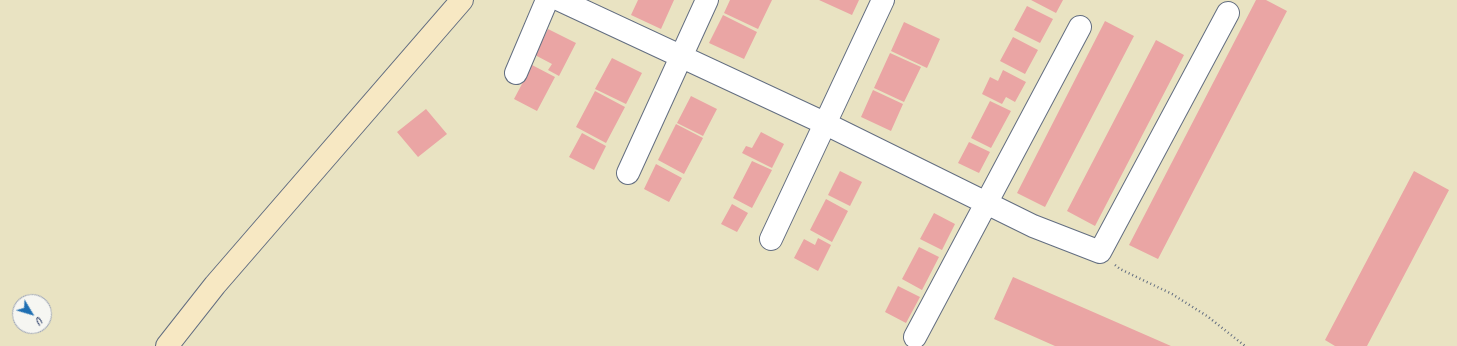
<!DOCTYPE html>
<html>
<head>
<meta charset="utf-8">
<style>
	body { margin:0 }
	#map { position:relative; width:1457px; height:346px; overflow:hidden; background:#e9e3c2; font-family:Caveat,sans-serif }
	canvas { display:block }
	.north { position:absolute; left:12px; top:294px; width:40px; height:40px; box-sizing:border-box; background:#f6f6f2; border:1px solid #9ea6b7; border-radius:50%; rotate:128deg; font-size:11px; font-weight:700; line-height:16px; text-align:center; color:#1b2f5e }
	.north::after { content:''; display:block; margin:auto; width:14px; height:18px; background:#1f6fb2; clip-path:polygon(50% 0,100% 100%,50% 72%,0 100%) }
</style>
</head>
<body>
<div id="map">
<canvas width="1457" height="346"></canvas>
<div class="north">U</div>
</div>
<script>
const ctx = document.querySelector('canvas').getContext('2d');
ctx.lineJoin = 'round';
function fillPath(path, color) { ctx.fillStyle = color; ctx.fill(path, 'evenodd'); }
function stroke(path, color, width, dash) { ctx.strokeStyle = color; ctx.lineWidth = width; ctx.lineCap = dash ? 'butt' : 'round'; ctx.setLineDash(dash || []); ctx.stroke(path); }
fillPath(new Path2D(`
	M638,0H674L661,29L631,15Z
	M730,0H772L758,29L724,13Z
	M819,0H859L852,15Z
	M1031,0H1063L1056,13Z
	M1256,0H1266L1287,11L1158,259L1129,245Z
	M1027,6L1053,19L1040,43L1014,30Z
	M723,15L757,32L744,59L709,43Z
	M1105,21L1134,36L1045,207L1017,193Z
	M904,22L940,39L927,68L891,51Z
	M548,29L576,43L559,76L548,70L552,64L535,55Z
	M1013,37L1038,50L1025,74L1000,61Z
	M1156,40L1184,55L1095,226L1067,211Z
	M890,53L921,67L904,102L874,88Z
	M612,58L642,73L626,104L595,89Z
	M532,65L555,77L537,111L514,99Z
	M1003,70L1026,82L1015,102L1006,97L1002,104L982,94L990,77L998,81Z
	M873,90L903,104L891,131L861,117Z
	M595,91L625,107L606,143L576,127Z
	M691,96L717,109L703,136L677,123Z
	M990,101L1011,111L991,148L971,138Z
	M426,109L447,134L418,157L397,132Z
	M676,124L703,138L684,174L658,160Z
	M761,132L784,144L772,168L742,153L746,146L752,148Z
	M582,133L606,146L594,170L569,157Z
	M969,142L990,152L979,173L958,163Z
	M752,161L772,170L752,208L733,198Z
	M656,164L682,178L669,202L644,189Z
	M840,171L862,182L850,206L828,195Z
	M1414,171L1449,190L1367,346H1335L1325,340Z
	M826,199L848,211L832,242L810,230Z
	M732,204L748,213L737,232L721,224Z
	M934,213L955,224L942,250L920,239Z
	M818,238L831,245L818,271L794,258L804,239L815,245Z
	M919,247L939,257L922,290L902,279Z
	M1013,277L1171,346H1055L994,319Z
	M898,286L920,297L906,323L885,312Z`), '#eaa5a4');
const street = new Path2D(`
	M560,0L824,123L1033,226L1100,252L1228,13
	M516,73L547,0
	M628,173L707,0
	M771,239L883,0
	M915,337L1080,27`);
const secondary = new Path2D(`
	M167,346L215,285L462,0`);
stroke(street, '#636e81', 24);
stroke(secondary, '#636e81', 24);
stroke(new Path2D(`
	M1115,265L1120,269L1172,294L1207,316L1245,346`), '#636e81', 2.5, [1, 3]);
stroke(street, '#fff', 22);
stroke(secondary, '#f7e8c3', 22);
</script>
</body>
</html>
